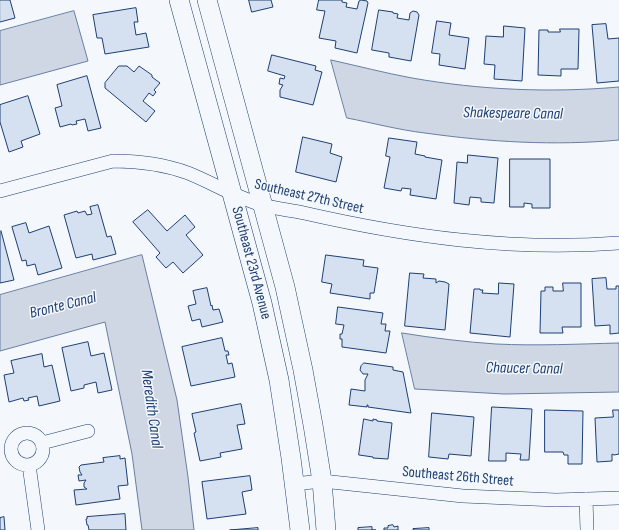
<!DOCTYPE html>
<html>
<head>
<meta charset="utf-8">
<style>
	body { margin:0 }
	canvas { display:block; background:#f4f7fb }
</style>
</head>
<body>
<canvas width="619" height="530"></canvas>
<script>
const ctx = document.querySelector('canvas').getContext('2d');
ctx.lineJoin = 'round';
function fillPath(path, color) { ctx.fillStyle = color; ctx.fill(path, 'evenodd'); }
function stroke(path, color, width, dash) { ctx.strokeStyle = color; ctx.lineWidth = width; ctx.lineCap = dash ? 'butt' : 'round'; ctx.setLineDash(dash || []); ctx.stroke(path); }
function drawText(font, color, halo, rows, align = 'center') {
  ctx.font = font + ' "Sofia Sans Condensed",sans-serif'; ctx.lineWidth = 3; ctx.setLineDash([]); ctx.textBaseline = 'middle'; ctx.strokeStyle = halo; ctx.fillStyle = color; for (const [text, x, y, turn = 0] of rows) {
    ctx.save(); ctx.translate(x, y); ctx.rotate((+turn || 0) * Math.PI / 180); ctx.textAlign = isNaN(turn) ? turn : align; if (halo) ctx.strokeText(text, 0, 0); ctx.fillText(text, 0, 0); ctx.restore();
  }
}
const water = new Path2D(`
	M74,11L88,61L0,85V31Z
	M331,60C358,66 385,73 412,78C480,90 550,93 619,87V140C555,146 489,142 425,133C399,130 373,123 347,118Z
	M142,255L177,400L188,477L194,530H142L132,454L105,322L0,351V295Z
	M402,333C433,338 465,342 496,344C537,346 578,344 619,343V392L504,394L415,389Z`);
fillPath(water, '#cfd7e4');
stroke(water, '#687fa3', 1);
const building = new Path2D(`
	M0,0H10L15,18L0,22Z
	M249,0H271L273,7L252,12Z
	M319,0H342V2L347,3L346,7L357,9L359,1L361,0L367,1L368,3L357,53L335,48L336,41L319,38L325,11L317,10Z
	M136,8L138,22H134L136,35L146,33L149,47L105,54L102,38H97L93,15Z
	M379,10L393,12V13L398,14L397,18L409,20L410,13L413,11L417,12L419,15L411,61L389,57V53L372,50Z
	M437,21L451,23L449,35L469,38L465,69L439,65L440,54L432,53Z
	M606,24L608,39L619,38V81L597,83L592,25Z
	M504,26L525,28L522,81L494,79L495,65L484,64L486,36L503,37Z
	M560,29H579L578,69H561V76L538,75L539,30H548V32H560Z
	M272,55L316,66L315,70L322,72L313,105L280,97V90L283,85L279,84L280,78L284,79L285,76L268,71Z
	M119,66H127L134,72L139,66L152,75V77L160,83L154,90L156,92L153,96L149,93L143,101L155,111L146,122L105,88V83Z
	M87,76L101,128L88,131L85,119L76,121L77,124L72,125L71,124L60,127L55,108L62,106L57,85Z
	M28,96L40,134L21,141L23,147L9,152L0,122V105Z
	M303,137L332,144L330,153L342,157L336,182L296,172Z
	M389,138L417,142L415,154L425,156V157L442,160L436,199L410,195L411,189L402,188L401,191L384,188L390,157L386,156Z
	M468,155L498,158L494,203L481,202V198L470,197L469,205L454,203L457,162L467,163Z
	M510,159H550V208H532V204L524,203V207H510Z
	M98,205L107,237L111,236L116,254L93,260L92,254L76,258L64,215L77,211L78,213L85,211L87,215L92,214L90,207Z
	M148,210L167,231L185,215L195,227L186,235L203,255L183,273L173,262L166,268L156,257L160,253L133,222Z
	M26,223L29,233L49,226L62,268L38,275L35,264L27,266L26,260L22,261L12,227Z
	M1,231L14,280L0,283V232Z
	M326,255L364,260L363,266L378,268L374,293H370V299L330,293L332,284L322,282Z
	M410,273L424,274L423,278L436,279V283L439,281L445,282L449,284L445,330L405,326Z
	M606,278L607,289H616V286H619V333L610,334V325L595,326L592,279Z
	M499,283L514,284L510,337L470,333L474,289H480V290H483L482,293L498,294Z
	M563,283H581V327H562L563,333H540L541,291H545V287H553V291H563Z
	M207,288L211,306L212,305L213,310L219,309L223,322L202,327L200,319L192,321L188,306L196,304L193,291Z
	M338,307L383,313L381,324H386L385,331H390L386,353L342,347V339H340V334H342L344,325L336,324Z
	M222,338L225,351H228L229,355H226L228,364L232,363L235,377L191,386L182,347Z
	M88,342L91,356L104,353L112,390L98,393L96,382L84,385V388L71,391L62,348Z
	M42,354L44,367L52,365L60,401L39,406L37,396L28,398L29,400L24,401L23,398L9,402L4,375L14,373L11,361Z
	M364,363L393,367V370L403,372L411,413L368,407V405H367V407L349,405L351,389L365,391V380L368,374H363L360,370L361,366Z
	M241,404L245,424L237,425L242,449L220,453L221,457L200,461L194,433L196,432L192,414Z
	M492,407L532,409L529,460H520L521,454L506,453V461H489Z
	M545,410L583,411L582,464H568V455H564L563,452H545Z
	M613,410H619V454L614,455L612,454V461L597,462L595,418L613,417Z
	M432,413L474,417L471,456L449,454L448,459L429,457Z
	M364,419L373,421V419L377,420V421L392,423L388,459L373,458V457L359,455Z
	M120,456V459L125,458L128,485L118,486L120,499L76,505L74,490L87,489L84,487V483L86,480L79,481L78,475H82L80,472L79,467L81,465L104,462L103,458Z
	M250,476L252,490L242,492L246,514L207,519L202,482Z
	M125,514L126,530H89L88,525H87L86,519H87V517Z
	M4,517L5,530H0V518Z
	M393,525L394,527L398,526V530H384V528H388V526Z
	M372,527V530H376H358V528Z
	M258,528V530H230Z
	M429,528V530H413V529Z`);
fillPath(building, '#d5e0f0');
stroke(building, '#1d3f73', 1);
const street = new Path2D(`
	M0,191L113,161C139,161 163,164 188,173C213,183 237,198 263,205C276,209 291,210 304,213C409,237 511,251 619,243
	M11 449a16 16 0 1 1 32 0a16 16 0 1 1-32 0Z
	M42,443L88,431
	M29,465L38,530
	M294,484L322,481L463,496L556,500L619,498
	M586,499L587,530`);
const secondary = new Path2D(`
	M179,0L262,303L279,380L291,458L300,530
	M207,0L285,287L303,370L313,425L322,481L326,530`);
stroke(street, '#1d3f73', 14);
stroke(secondary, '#1d3f73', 20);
stroke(street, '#f4f7fb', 13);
stroke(secondary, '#f4f7fb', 19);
drawText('15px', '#1d3f73', '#f4f7fb', [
	["Southeast 27th Street",309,197,13],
	["Southeast 23rd Avenue",251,263,75],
	["Southeast 26th Street",458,477,5]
]);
drawText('italic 16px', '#1d3f73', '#f4f7fb', [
	["Shakespeare Canal",513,114,1],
	["Bronte Canal",63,306,-14],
	["Chaucer Canal",524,369,1],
	["Meredith Canal",151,409,82]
]);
</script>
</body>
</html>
